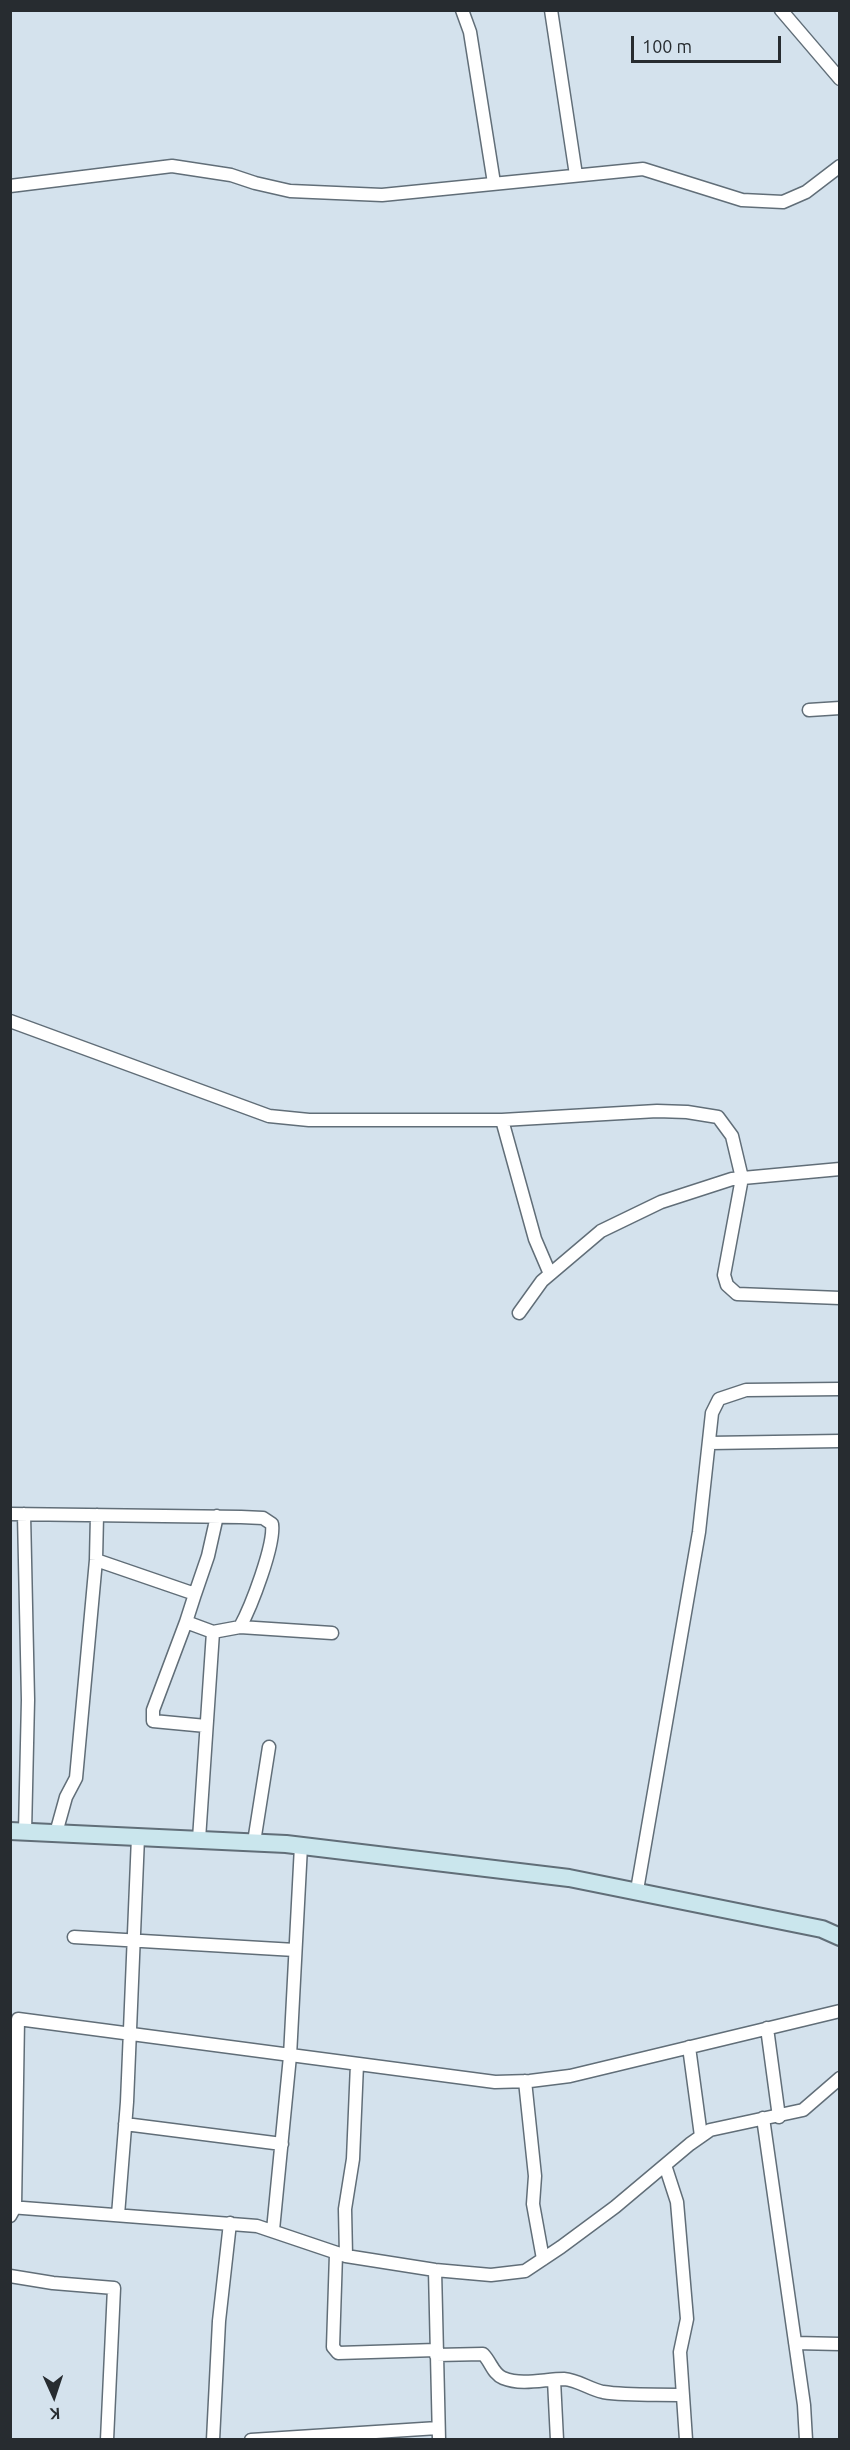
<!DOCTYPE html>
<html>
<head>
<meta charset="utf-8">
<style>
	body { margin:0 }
	#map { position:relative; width:850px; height:2450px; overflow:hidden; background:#d4e2ed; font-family:Ubuntu,sans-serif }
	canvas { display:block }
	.frame { position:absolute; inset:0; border:12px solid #272c30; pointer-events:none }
	.north { position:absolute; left:24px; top:2366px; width:60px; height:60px; -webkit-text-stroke:4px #d4e2ed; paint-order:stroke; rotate:177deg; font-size:16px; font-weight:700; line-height:24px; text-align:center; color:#272c30 }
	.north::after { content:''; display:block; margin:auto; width:21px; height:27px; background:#272c30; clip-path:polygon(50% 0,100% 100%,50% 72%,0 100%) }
	.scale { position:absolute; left:631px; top:36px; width:150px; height:27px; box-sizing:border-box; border:3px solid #272c30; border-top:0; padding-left:8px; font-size:18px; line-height:21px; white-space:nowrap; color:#272c30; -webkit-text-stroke:4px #d4e2ed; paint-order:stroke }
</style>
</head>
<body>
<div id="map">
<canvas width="850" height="2450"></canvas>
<div class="frame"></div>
<div class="north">K</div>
<div class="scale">100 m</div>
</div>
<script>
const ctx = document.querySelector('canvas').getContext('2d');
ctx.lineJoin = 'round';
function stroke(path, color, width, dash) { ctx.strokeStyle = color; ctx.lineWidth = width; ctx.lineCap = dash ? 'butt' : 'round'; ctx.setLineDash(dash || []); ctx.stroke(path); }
const street = new Path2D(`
	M462,10L470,32L494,183
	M551,10L576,175
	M781,10L840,79
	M10,186L172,166L231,175L255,183L290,191L382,195L643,169L742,200L783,202L806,192L840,166
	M809,710L840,708
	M10,1021L269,1116L309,1120H502L657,1111L687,1112L718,1117L732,1136L742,1178L724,1275L727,1285L737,1294L840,1298
	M502,1120L535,1239L550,1274
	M519,1313L542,1281L601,1231L661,1202L732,1179L840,1169
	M709,1443L840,1441
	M10,1514L241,1517L263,1518L272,1524C275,1545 251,1607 240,1627L213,1632L186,1622L195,1594L96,1560
	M24,1514L28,1700L25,1832
	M195,1594L208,1556L217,1516
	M186,1622L153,1710V1721L206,1726
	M240,1627L332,1633
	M56,1833L66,1797L76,1778L96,1560L97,1515
	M199,1839L213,1632
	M254,1842L269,1747
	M637,1890L699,1532L712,1413L719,1399L746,1390L840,1389
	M74,1937L295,1950
	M767,2028L779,2117
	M689,2047L701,2136
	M525,2081L535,2176L533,2204L543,2259
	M763,2118L804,2405L806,2440
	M125,2124L282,2144
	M665,2165L677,2202L687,2319L680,2352L686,2440
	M10,2207L257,2226L346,2256L435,2270L491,2275L525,2271L561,2247L615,2207L690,2144L710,2130L803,2110L840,2078
	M118,2215L127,2102L138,1837
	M10,2216L15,2207L18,2019L495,2082L530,2081L570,2076L840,2011
	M273,2230L290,2056L301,1846
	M336,2254L333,2347L338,2353L436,2350
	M346,2256L345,2209L353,2159L357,2064
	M435,2270L439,2440
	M10,2276L53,2283L114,2288L107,2440
	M795,2343L840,2344
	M436,2355L483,2354C491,2362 493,2374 503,2378C523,2386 544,2379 564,2379C578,2380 589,2389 603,2392C629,2396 657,2394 683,2395
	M554,2380L557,2440
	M213,2440L219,2321L230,2223
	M251,2440L438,2428`);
const secondary = new Path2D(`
	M10,1831L286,1844L569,1878L822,1929L840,1937`);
stroke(street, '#616e78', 15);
stroke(secondary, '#616e78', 20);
stroke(street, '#fff', 12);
stroke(secondary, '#cae6ed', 16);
</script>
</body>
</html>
